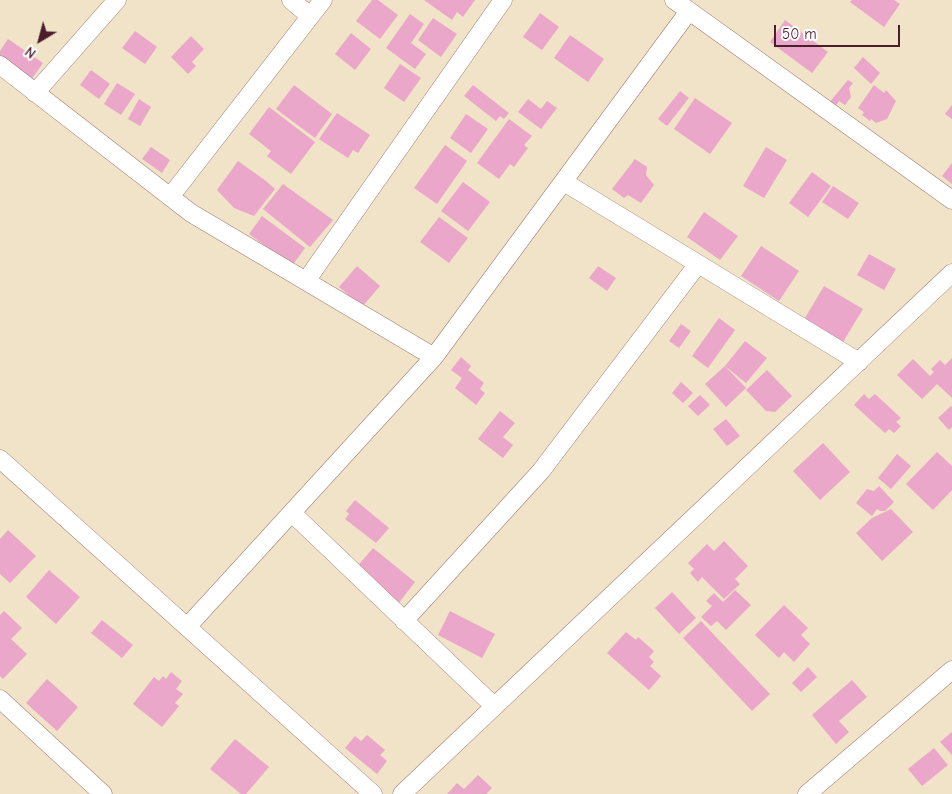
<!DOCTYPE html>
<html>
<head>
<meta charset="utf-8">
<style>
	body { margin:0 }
	#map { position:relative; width:952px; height:794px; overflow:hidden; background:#f1e3c7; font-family:"Comic Neue",sans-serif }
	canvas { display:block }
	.north { position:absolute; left:15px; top:15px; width:50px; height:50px; -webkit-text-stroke:4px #fff; paint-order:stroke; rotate:217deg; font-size:14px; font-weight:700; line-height:20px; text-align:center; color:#4a1f2b }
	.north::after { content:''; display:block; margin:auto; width:18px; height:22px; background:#4a1f2b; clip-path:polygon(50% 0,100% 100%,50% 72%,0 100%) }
	.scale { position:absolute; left:774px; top:25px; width:126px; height:22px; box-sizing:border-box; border:2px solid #4a1f2b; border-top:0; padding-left:6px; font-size:15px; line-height:18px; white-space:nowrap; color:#4a1f2b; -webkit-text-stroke:4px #fff; paint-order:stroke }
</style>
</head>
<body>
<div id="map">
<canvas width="952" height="794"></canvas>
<div class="north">N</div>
<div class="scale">50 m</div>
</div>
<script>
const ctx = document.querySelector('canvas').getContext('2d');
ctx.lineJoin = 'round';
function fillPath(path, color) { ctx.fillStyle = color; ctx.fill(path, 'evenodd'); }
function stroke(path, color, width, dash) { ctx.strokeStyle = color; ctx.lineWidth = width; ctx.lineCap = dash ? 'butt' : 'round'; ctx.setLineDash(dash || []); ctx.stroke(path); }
fillPath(new Path2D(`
	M372,0H378L398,15L380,39L356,21Z
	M424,0H475L463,17L457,12L452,20Z
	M852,0H894L900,4L884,27L850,2Z
	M540,13L559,27L542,50L523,37Z
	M410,14L424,24L411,43L426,54L415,69L386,48Z
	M433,18L457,34L441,57L418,40Z
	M785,20L828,52L812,73L770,42Z
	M135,31L157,47L145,64L122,48Z
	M351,33L371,49L355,70L335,54Z
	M570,35L604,59L588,82L554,58Z
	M191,36L204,49L192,62L196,66L188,74L171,57Z
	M8,39L43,63L31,80L0,58V51Z
	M863,57L880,73L871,84L854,68Z
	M400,64L421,78L404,102L384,88Z
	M91,70L110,84L99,99L80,85Z
	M848,80L853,83L849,88L851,97L845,105L839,101L834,108L828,104Z
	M117,83L135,94L121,115L104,104Z
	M294,85L332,114L315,138L276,109Z
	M473,85L509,113L504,119L500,116L496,121L464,96Z
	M874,85L884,93L886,90L896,101L887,119L876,123L871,119L870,121L862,115L864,112L858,108Z
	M680,91L689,98L667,126L658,119Z
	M695,98L732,123L710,154L674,129Z
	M139,99L151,107L140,126L128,119Z
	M528,99L541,109L547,101L557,108L541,129L518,112Z
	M952,105V119L945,114Z
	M269,107L315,142L291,174L267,156L271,151L249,134Z
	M337,113L370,135L358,153L353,150L348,158L319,139Z
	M466,114L488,129L471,153L450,138Z
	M509,119L532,136L524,145L528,148L514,167L510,164L499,179L477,163Z
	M445,145L467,161L437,204L414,188Z
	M151,147L170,160L162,173L142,159Z
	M766,147L787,160L764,198L743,186Z
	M635,159L647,167L646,175L654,185L641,203L628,195L624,198L612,189Z
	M238,161L266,181L275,189L254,216L234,208L217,190Z
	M952,163V184L942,176Z
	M812,172L831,186L808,217L789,203Z
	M463,182L490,202L468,231L441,211Z
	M283,184L333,220L310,247L263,209Z
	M833,186L859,203L848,219L822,202Z
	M704,212L738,236L720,260L687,237Z
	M262,216L305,248L292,266L249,234Z
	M439,217L468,238L449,263L420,242Z
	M761,246L799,271L779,301L741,276Z
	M869,254L896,269L884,290L857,275Z
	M357,266L380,286L362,307L339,287Z
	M598,266L616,278L607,291L589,278Z
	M824,286L863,309L843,342L805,318Z
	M719,318L735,330L708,368L692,356Z
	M681,324L691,331L679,348L669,341Z
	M745,341L767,358L746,383L725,366Z
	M461,357L471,366L468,370L484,383L480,389L485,393L476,405L455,388L462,378L451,370Z
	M952,358V398L937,384L922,399L897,375L913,359L930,376L934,372L931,369L940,360L945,365Z
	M725,366L746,388L726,407L705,384Z
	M767,370L792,396L775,412L766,411L746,390Z
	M681,382L693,393L683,403L672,393Z
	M864,394L869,399L875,394L901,418L896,422L901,426L894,433L889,429L885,433L854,405Z
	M700,395L710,405L698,416L688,406Z
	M951,406L952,407V427L949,430L938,418Z
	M500,411L515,423L503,437L513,445L503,458L478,439Z
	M726,419L740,436L727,446L713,429Z
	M823,443L850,472L820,500L793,471Z
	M937,452L952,466V490L933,510L906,484Z
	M897,454L911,466L891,489L878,478Z
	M879,486L894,502L885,511H880L877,509L872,516L856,503L867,489L874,491Z
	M355,500L389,528L376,543L345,519L349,514L346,511Z
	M891,509L913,532L882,561L856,533L872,518Z
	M8,530L36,556L10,583L0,574V539Z
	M724,541L748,566L735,579L740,584L724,599L702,577L698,582L690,573L694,569L688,563L707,544L714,551Z
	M373,548L415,582L398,604L355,569Z
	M49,570L80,597L56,624L26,597Z
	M735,590L751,605L726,630L717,621L711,626L701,617L712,606L706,601L714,593L723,602Z
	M672,592L696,618L679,634L655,608Z
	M784,605L808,628L801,635L810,644L794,662L784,652L779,658L755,635Z
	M4,611L22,628L11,639L27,654L3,679L0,676V615Z
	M450,611L495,634L482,658L438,635Z
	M102,620L133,645L122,658L91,633Z
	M701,621L770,694L752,711L683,638Z
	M626,632L636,640L638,637L654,651L649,657L654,662L650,666L661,676L649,690L607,653Z
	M808,667L817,677L801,692L792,683Z
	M171,672L182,681L176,689L183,694L175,703L179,706L162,727L133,704L154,677L159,681L163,676L166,679Z
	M47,679L78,707L57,731L26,703Z
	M852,680L867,697L839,721L849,732L836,744L812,715Z
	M952,732V755L940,742Z
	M367,735L385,750L380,755L387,761L377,774L345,748L355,736L361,741Z
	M235,739L269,767L246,794H241L210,769Z
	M934,748L948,765L922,786L908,769Z
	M478,775L492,788L486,794H447L457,783L464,789Z`), '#eaa7c9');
const minor = new Path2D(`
	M291,0L310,16
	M674,0L952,200
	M0,65L191,213L434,357
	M35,93L117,0
	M564,182L859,362
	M170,197L323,0
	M306,281L503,0
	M0,459L373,794
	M292,513L494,706
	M404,621L541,471L698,264
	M187,627L434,357L689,11
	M0,699L103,794
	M402,794L952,273
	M807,794L952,670`);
stroke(minor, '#9e8179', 19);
stroke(minor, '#fff', 18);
</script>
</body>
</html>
